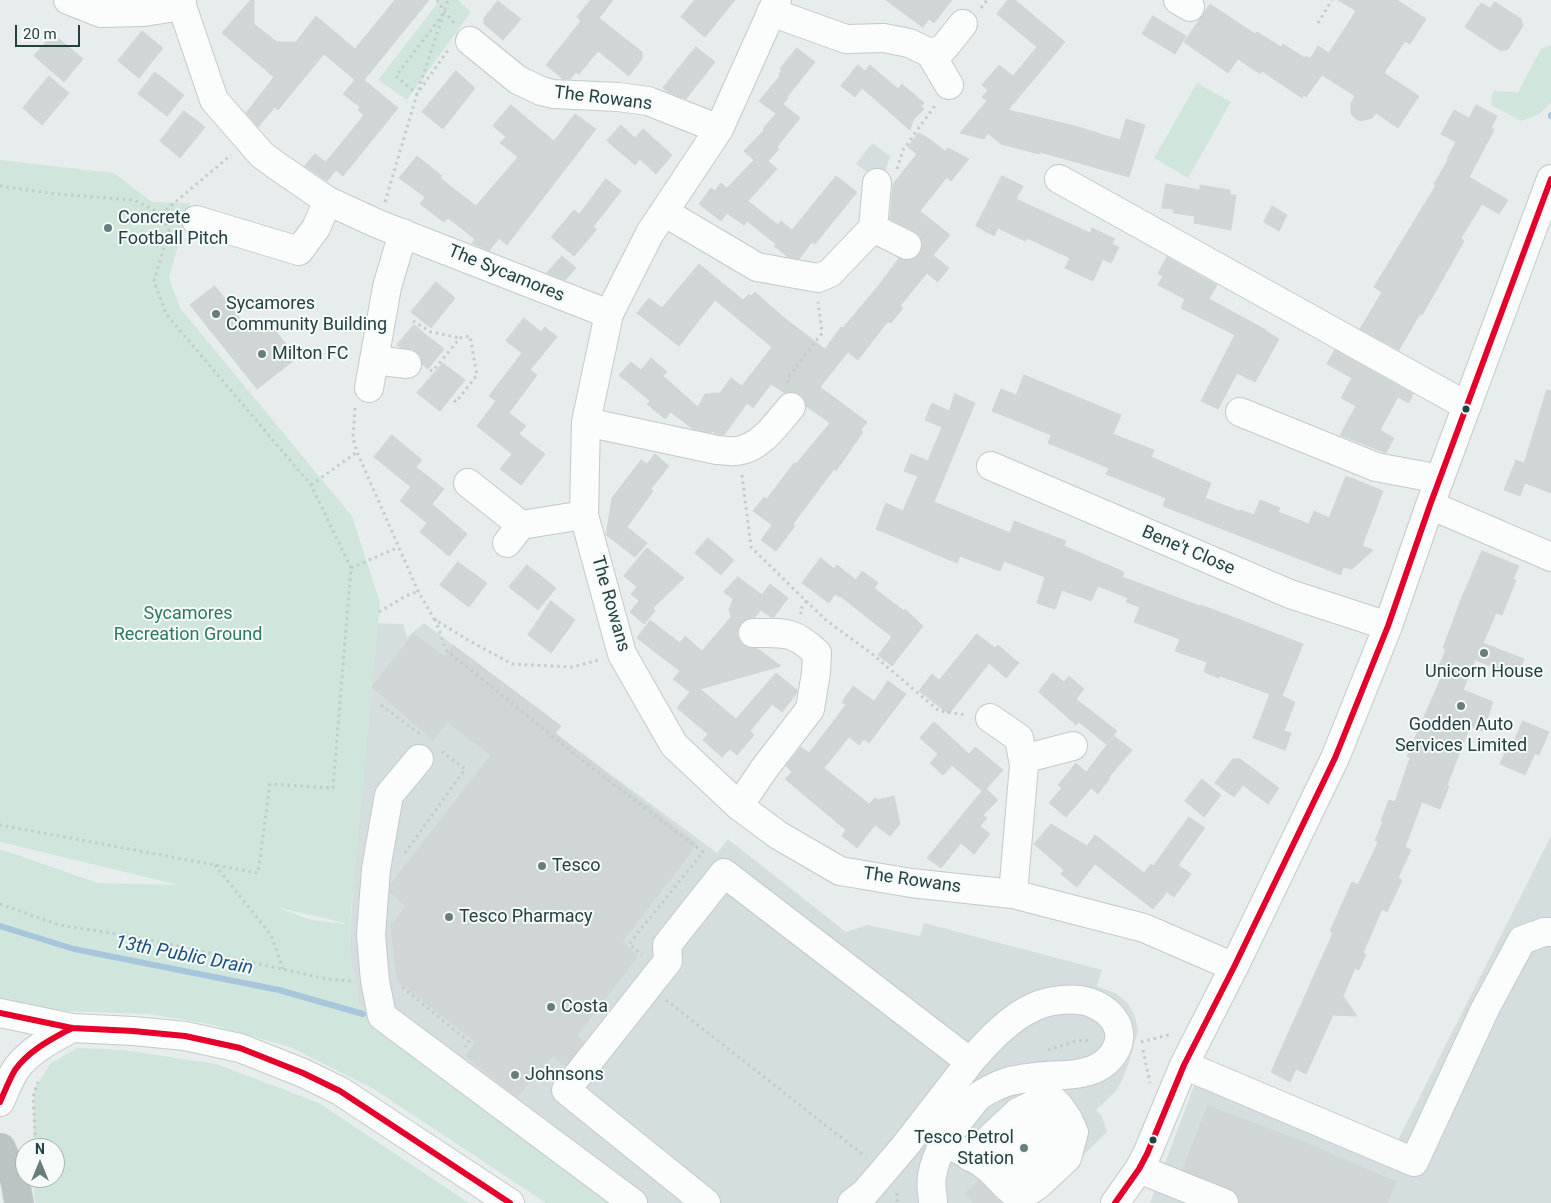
<!DOCTYPE html>
<html>
<head>
<meta charset="utf-8">
<style>
	body { margin:0 }
	#map { position:relative; width:1551px; height:1203px; overflow:hidden; background:#e7edec; font-family:Roboto,sans-serif }
	canvas { display:block }
	.north { position:absolute; left:15px; top:1138px; width:50px; height:50px; box-sizing:border-box; background:#f6fbfa; border:1px solid #a2b1b0; border-radius:50%; rotate:0deg; font-size:14px; font-weight:700; line-height:20px; text-align:center; color:#234142 }
	.north::after { content:''; display:block; margin:auto; width:18px; height:22px; background:#687d7e; clip-path:polygon(50% 0,100% 100%,50% 72%,0 100%) }
	.scale { position:absolute; left:15px; top:25px; width:65px; height:22px; box-sizing:border-box; border:2px solid #234142; border-top:0; padding-left:6px; font-size:15px; line-height:18px; white-space:nowrap; color:#234142; -webkit-text-stroke:4px #f6fbfa; paint-order:stroke }
</style>
</head>
<body>
<div id="map">
<canvas width="1551" height="1203"></canvas>
<div class="north">N</div>
<div class="scale">20 m</div>
</div>
<script>
const ctx = document.querySelector('canvas').getContext('2d');
ctx.lineJoin = 'round';
function fillPath(path, color) { ctx.fillStyle = color; ctx.fill(path, 'evenodd'); }
function stroke(path, color, width, dash) { ctx.strokeStyle = color; ctx.lineWidth = width; ctx.lineCap = dash ? 'butt' : 'round'; ctx.setLineDash(dash || []); ctx.stroke(path); }
function drawText(font, color, halo, rows, align = 'center') {
  ctx.font = font + ' Roboto,sans-serif'; ctx.lineWidth = 4; ctx.setLineDash([]); ctx.textBaseline = 'middle'; ctx.strokeStyle = halo; ctx.fillStyle = color; for (const [text, x, y, turn = 0] of rows) {
    ctx.save(); ctx.translate(x, y); ctx.rotate((+turn || 0) * Math.PI / 180); ctx.textAlign = isNaN(turn) ? turn : align; if (halo) ctx.strokeText(text, 0, 0); ctx.fillText(text, 0, 0); ctx.restore();
  }
}
fillPath(new Path2D(`
	M872,143L890,156L883,179L875,178L856,164Z
	M370,623L403,624L407,637L424,623L561,726L555,733L717,853L728,839L846,932L867,925L920,936L924,923L1102,970L1097,986L1115,993L1127,1002L1135,1016L1138,1031L1128,1065L1122,1080L1116,1091L1096,1110L1102,1116L1107,1132L1034,1203H619L359,1005L349,951Z
	M1551,836V1203H1150L1202,1065L1397,1142Z`), '#d5dede');
fillPath(new Path2D(`
	M440,0H458L471,12L407,100L378,80Z
	M1551,45V103L1538,115L1521,121L1491,105L1493,91L1518,92L1541,49Z
	M1197,83L1231,102L1188,178L1154,158Z
	M0,160L114,173L152,202L190,203L169,278L180,308L352,516L380,603L350,925L349,951L359,1005L619,1203H546L372,1088L290,1047L209,1024L149,1014L52,1011L0,1001V849L98,883L179,885L0,842ZM276,907L344,923L345,924L311,920Z
	M77,1048L123,1050L216,1064L319,1103L469,1203H35L33,1178H55V1148H33L34,1089L51,1063Z`), '#d0e6dd');
stroke(new Path2D(`
	M1551,116V115
	M0,926L74,949L279,990L363,1014`), '#a7c6dc', 6);
const building = new Path2D(`
	M251,0H254V24L277,42H296L316,16L355,49L395,0H429L364,80L398,108L343,176L326,162L364,115L358,110L360,107L343,94L355,80L324,54L278,110L275,107L258,127L246,113L274,77L222,33Z
	M591,0H613L599,18L642,52V59L629,76L598,51L579,74L576,72L570,79H563L546,65L581,21L577,17Z
	M695,0H735L705,37L681,17Z
	M886,0H952L934,23L929,19L923,27Z
	M1008,0H1015L1065,42L1008,110L1075,126L1120,140L1126,119L1145,125L1129,177L1040,152L1039,154L1001,144L988,133L984,139L960,133L987,101L982,97L988,90L982,85L999,65L1013,76L1037,47L997,14Z
	M1338,0H1397L1426,19L1410,44L1405,41L1384,73L1419,96L1398,128L1376,113L1372,118L1361,121L1356,119L1351,114V103L1355,96L1322,75L1306,97L1304,95L1302,98L1262,71L1260,74L1238,59L1228,73L1184,42L1210,4L1255,34L1257,32L1281,47L1283,44L1305,58L1306,56L1310,59L1318,46L1329,53L1356,11Z
	M498,1L521,19L503,40L484,24V18Z
	M1495,2L1521,19L1523,26L1508,49L1501,51L1465,27L1478,6L1479,7L1481,3L1490,8Z
	M1153,16L1186,36L1175,54L1142,34Z
	M142,31L163,48L139,78L118,61Z
	M53,34L83,59L64,82L34,56Z
	M696,47L715,62L686,99L668,92L663,88Z
	M797,48L815,62L787,97L788,98L783,104L800,118L777,147L779,149L768,161L777,169L748,201L778,225L781,221L792,230L836,176L857,192L815,244L812,242L799,259L788,257L774,246L776,244L747,221L744,225L727,213L721,221L699,204L711,188L715,191L721,183L727,188L754,160L744,151L764,130L763,129L781,107L775,113L759,101L780,76L779,74L782,70L780,69Z
	M858,65L865,71L870,65L898,89L902,84L924,103L921,106L924,109L913,120L910,130L862,88L855,97L841,86Z
	M456,71L475,88L443,129L422,112Z
	M155,72L184,95L167,116L138,94Z
	M49,76L69,93L42,125L23,108Z
	M511,105L554,141L575,114L596,129L507,245L499,238L489,251L472,243L475,239L448,218L444,222L420,204L425,197L399,178L417,156L442,176L440,178L476,206L518,157L500,143L506,137L493,126Z
	M1476,105L1497,116L1491,128L1494,130L1469,177L1508,200L1499,214L1482,204L1461,238L1464,241L1441,282L1422,315L1420,314L1399,350L1360,329L1382,292L1374,287L1436,185L1434,184L1448,160L1447,159L1456,142L1441,134L1454,110L1469,118Z
	M184,111L205,127L180,158L160,141Z
	M621,125L635,138L643,129L672,155L656,174L640,159L635,165L607,141Z
	M919,133L928,138L945,151L948,148L969,159L951,181L947,177L920,211L950,235L933,255L949,268L938,282L927,273L900,306L903,308L891,323L888,321L858,360L848,352L820,387L867,422L861,430L863,432L836,471L834,469L793,524L795,526L776,551L761,540L772,525L753,511L764,497L767,499L794,463L796,464L830,423L806,406L805,401L801,395L793,392L785,393L771,384L753,408L747,403L724,435L716,434L712,431L711,433L693,429L671,412L665,419L647,404L650,401L619,375L631,362L641,370L651,358L667,372L663,376L698,407L705,394L720,393L731,378L742,386L772,347L715,300L679,346L637,313L649,298L662,308L699,264L743,300L749,294L751,296L755,292L783,317L825,349L841,327L843,328L879,285L899,258L908,260L916,258L921,252L922,244L920,236L914,231L890,219L893,184L917,154L908,147Z
	M315,154L336,170L327,181L305,166Z
	M1002,176L1023,186L1016,199L1090,233L1092,228L1115,239L1112,244L1119,247L1111,263L1103,259L1093,281L1065,268L1070,258L1027,238L1025,241L998,228L994,236L976,226Z
	M606,179L621,191L593,227L597,229L574,256L551,237L574,210L579,214Z
	M1166,184L1200,190V185L1230,190V195H1236L1231,230L1194,223L1195,216L1173,213L1174,209L1162,208Z
	M1272,206L1287,215L1279,231L1264,222Z
	M562,256L576,268L565,280L547,273Z
	M1167,257L1217,285L1209,299L1266,330V331L1279,339L1255,382L1237,373L1218,409L1201,401L1235,335L1181,308L1185,299L1158,285L1163,276L1158,274Z
	M436,282L455,298L431,328L411,312Z
	M215,286L250,332L266,319L297,358L257,389L190,305Z
	M524,318L541,332L545,327L557,337L530,370L537,375L509,413L526,426L519,434L545,454L521,485L500,469L512,454L477,426L496,401L489,396L522,353L506,341Z
	M414,325L444,349L428,369L422,364L421,357L417,352L409,349L401,348L397,345Z
	M1335,350L1413,394L1409,403L1398,397L1380,430L1394,438L1386,453L1340,435L1356,406L1341,398L1352,378L1327,364Z
	M443,363L465,380L440,411L417,393Z
	M1024,375L1121,415L1113,434L1154,450L1151,457L1211,483L1205,498L1239,511L1240,510L1254,515L1260,500L1280,508L1278,512L1309,524L1314,511L1329,518L1346,476L1383,491L1362,546L1373,550L1352,569L1343,567L1341,575L1163,506L1166,498L1106,474L1109,468L1048,443L1051,435L992,411L1001,389L1016,395Z
	M1547,390L1551,391V493L1525,483L1520,496L1504,490L1516,460L1524,463Z
	M955,394L975,403L934,502L1010,533L1014,521L1066,541L1064,546L1124,572L1122,577L1200,606L1201,605L1303,644L1282,696L1295,702L1284,731L1291,733L1285,750L1253,738L1270,694L1220,676L1219,678L1204,672L1207,662L1175,651L1180,639L1134,622L1140,607L1126,602L1128,598L1098,586L1091,601L1062,590L1055,609L1037,603L1045,577L1004,561L1000,571L960,556L957,563L876,529L886,503L903,511L918,476L904,471L911,454L928,461L942,427L925,420L932,403L949,411Z
	M392,435L422,460L416,467L444,489L432,504L467,534L449,556L420,532L427,523L400,501L411,487L374,457Z
	M655,454L669,466L651,489L653,491L627,527L647,543L635,557L606,535L612,498L641,460L647,464Z
	M708,538L734,560L721,575L695,553Z
	M647,548L684,578L653,608L655,611L644,624L630,612L639,601L631,594L637,587L624,576Z
	M1482,551L1519,566L1513,579L1516,580L1502,615L1496,613L1483,643L1524,659L1518,676L1475,660L1463,690L1493,702L1483,731L1470,726L1447,785L1449,786L1440,809L1422,802L1405,847L1411,850L1398,878L1402,880L1387,912L1382,909L1363,953L1366,954L1359,970L1355,968L1343,996L1357,1016L1333,1015L1306,1074L1296,1069L1290,1082L1271,1072L1333,933L1330,931L1352,882L1358,885L1378,842L1375,840L1383,822L1381,821L1389,800L1395,802L1410,758L1407,756L1444,671L1438,669L1446,649L1443,648L1460,602Z
	M821,558L834,569L837,565L856,580L862,571L878,583L874,588L904,611L905,609L923,626L892,666L878,655L892,637L840,596L839,597L835,594L829,603L802,583Z
	M458,562L487,583L469,607L440,585Z
	M527,565L556,588L538,610L509,587Z
	M738,577L762,595L770,584L788,598L774,617H771L761,610L755,617L745,620L740,625L737,633L739,640L745,646L758,649L781,666L700,689L736,719L776,673L797,690V693L782,712L772,704L750,731L754,735L737,755L730,749L722,757L703,740L708,734L677,708L690,692L673,679L680,671L637,638L650,620L680,643L685,636L702,651L731,617L729,610L733,599L724,592Z
	M551,601L575,620L551,653L528,635Z
	M414,634L445,657L453,645L561,726L555,733L697,844L622,942L638,956L577,1035L584,1042L565,1066L553,1055L517,1097L466,1056L476,1042L397,981L391,926L406,906L390,892L391,884L491,755L447,722L433,740L372,687Z
	M977,634L995,648L998,645L1019,663L1006,678L989,663L949,714L919,691L932,674L939,680Z
	M1053,673L1064,682L1069,676L1084,689L1076,699L1117,731L1106,744L1079,722L1076,725L1039,692Z
	M888,681L906,694L869,743L864,739L859,745L849,737L824,768L869,804L875,798L878,800L894,796L900,824L890,836L875,825L857,848L842,836L846,830L785,779L792,772L786,766L801,747L809,753L846,705L842,702L853,686L874,701Z
	M1523,721L1549,732L1539,755L1535,753L1525,775L1500,764L1509,744L1512,745Z
	M934,722L969,754L975,747L1003,770L986,789L998,800L983,815L987,818L980,826L990,834L974,854L961,843L941,868L927,858L982,791L952,765L943,775L930,763L938,754L920,738Z
	M1114,736L1132,750L1109,777L1110,778L1098,794L1091,788L1066,817L1049,803L1062,788L1058,785L1076,763L1086,772Z
	M1233,759H1240L1279,788L1268,804L1243,785L1234,797L1215,783Z
	M1202,779L1221,795L1204,817L1185,801Z
	M1189,817L1205,828L1178,865L1191,874L1174,897L1167,892L1153,909L1095,864L1077,887L1061,874L1064,870L1034,844L1051,824L1087,846L1095,835L1144,873L1151,864L1153,866Z
	M1208,1106L1306,1143L1396,1182L1387,1203H1239L1237,1194L1230,1189L1183,1170Z
	M979,1181L1001,1203H974L965,1194Z`);
fillPath(building, '#cfd6d5');
stroke(building, '#d0d6d5', 1);
const minor = new Path2D(`
	M68,0L101,13L144,12L182,6
	M182,0V6L214,100L262,155L277,166L328,201L378,224L609,314
	M777,0L719,129L650,233L609,314L586,422L584,515L622,654L674,745L739,806L778,835L840,871L911,883L1013,894L1144,928L1234,967
	M1178,0L1190,7
	M771,12L846,39L884,38L909,43L930,53L949,85
	M470,41L518,80L541,91L553,94L618,97L648,101L719,129
	M930,53L943,49L963,24
	M1059,179L1467,406
	M877,183L873,228L907,245
	M664,212L757,267L818,278L830,273L873,228
	M196,220L299,251L316,228L328,201
	M374,360L407,364
	M369,388L387,287L403,233
	M1240,412L1376,467L1440,479
	M586,422L717,450C723,450 730,452 737,451C761,448 777,423 791,407
	M991,466L1290,594L1388,626
	M468,483L521,525L584,515
	M1430,505L1551,557
	M507,543L521,525
	M990,718L1019,738L1024,765L1013,894
	M419,759L389,795L376,869L371,935L375,981L382,1016L633,1203
	M1023,759L1073,746
	M739,806L764,769L810,709L816,673L817,653C792,630 785,633 753,633
	M0,1013L72,1028L133,1031L185,1036L240,1048L303,1073L340,1091L510,1203
	M1184,1065L1414,1162L1485,1009L1522,940L1544,932H1551
	M0,1102C6,1089 11,1074 20,1064C34,1048 54,1038 72,1028
	M944,1141C958,1150 975,1157 988,1168C999,1177 1007,1190 1020,1197L1038,1185L1067,1158L1074,1132L1068,1119L1059,1106L1050,1097L1037,1077
	M970,1157L1018,1112L1050,1097
	M989,1169L1059,1106
	M1139,1169L1224,1203
	M1005,1185L1058,1137L1068,1119
	M706,1203L566,1090L668,961L667,945L724,873L970,1062L905,1146L864,1194L852,1203
	M933,1203C933,1195 930,1185 932,1176C936,1151 951,1130 967,1110C971,1106 975,1099 979,1096C985,1091 993,1088 999,1085C1010,1080 1025,1078 1036,1077C1058,1074 1088,1078 1106,1062C1131,1039 1118,1012 1089,1002C1073,997 1051,1000 1036,1006C1010,1017 988,1041 970,1062
	M1115,1203L1139,1169L1147,1154L1184,1065L1234,967L1335,758L1388,626L1430,505L1551,179`);
const highway = new Path2D(`
	M1,1148L15,1180L19,1203`);
stroke(minor, '#c4cac9', 30);
stroke(highway, '#c2cbcb', 30);
stroke(new Path2D(`
	M437,0L445,12L455,24
	M981,8L987,0
	M443,14L396,76L417,94L448,50
	M1318,23L1332,0
	M897,169L903,150L936,104
	M0,186L56,194L134,200L161,214L169,231L154,281L166,314L311,485L351,568L333,788L270,784L258,873L0,825
	M385,202L417,94L448,0
	M161,214L231,155
	M413,321L431,332L460,338
	M430,370L433,371L460,338L470,336L477,375L456,402L451,397
	M788,383V378L822,333L818,302
	M355,408L353,438L357,452L418,591L434,619L468,640L512,664L572,667L599,660
	M742,475L751,547L806,601L800,610L801,614
	M311,485L357,452
	M351,568L399,547
	M806,601L827,621L871,653L939,711L967,715
	M379,612L404,597L418,591
	M435,619L446,650L592,768L703,852L629,944L642,955
	M381,705L421,735
	M405,853L465,769L441,751
	M215,865L271,935L283,969
	M0,904L59,925L137,937L327,979L351,981
	M402,987L469,1042L465,1047
	M666,1000L866,1157
	M1141,1042L1172,1034
	M1048,1050L1076,1041L1092,1040
	M1143,1050L1150,1083
	M36,1148L33,1097L38,1082
	M897,1193V1203`), '#c2cccb', 3, [2.5, 4]);
stroke(minor, '#fbfcfc', 28);
stroke(highway, '#bbc3c4', 28);
stroke(new Path2D(`
	M0,1013L72,1028L133,1031L185,1036L240,1048L303,1073L340,1091L510,1203
	M0,1102C5,1091 9,1080 15,1070C29,1050 52,1039 72,1028
	M1115,1203L1139,1169L1147,1154L1184,1065L1234,967L1335,758L1388,626L1430,505L1551,179`), '#e4002b', 6);
for (const [x, y, r, color] of [
	[108,228,5,"#687d7e"],
	[216,314,5,"#687d7e"],
	[262,354,5,"#687d7e"],
	[1466,409,4.5,"#234142"],
	[1484,653,5,"#687d7e"],
	[1461,706,5,"#687d7e"],
	[542,866,5,"#687d7e"],
	[449,917,5,"#687d7e"],
	[551,1007,5,"#687d7e"],
	[515,1075,5,"#687d7e"],
	[1153,1140,4.5,"#234142"],
	[1024,1148,5,"#687d7e"]
]) { const dot = new Path2D(); dot.arc(x, y, r, 0, 2 * Math.PI); ctx.fillStyle = color; ctx.fill(dot); stroke(dot, '#f6fbfa', 2); }
drawText('18px', '#234142', '#f6fbfa', [
	["The Rowans",603,99,7],
	["The Sycamores",506,274,22],
	["Bene't Close",1188,551,23],
	["The Rowans",610,604,74],
	["The Rowans",912,881,8]
]);
drawText('18px', '#234142', '#f6fbfa', [
	["Concrete",118,218],
	["Football Pitch",118,239],
	["Sycamores",226,304],
	["Community Building",226,325],
	["Milton FC",272,354],
	["Unicorn House",1484,672,"center"],
	["Godden Auto",1461,725,"center"],
	["Services Limited",1461,746,"center"],
	["Tesco",552,866],
	["Tesco Pharmacy",459,917],
	["Costa",561,1007],
	["Johnsons",525,1075],
	["Tesco Petrol",1014,1138,"right"],
	["Station",1014,1159,"right"]
], 'left');
drawText('18px', '#2b7a60', '#f6fbfa', [
	["Sycamores",188,614],
	["Recreation Ground",188,635]
]);
drawText('italic 19px', '#1a5281', '#f6fbfa', [
	["13th Public Drain",184,956,11]
]);
</script>
</body>
</html>
